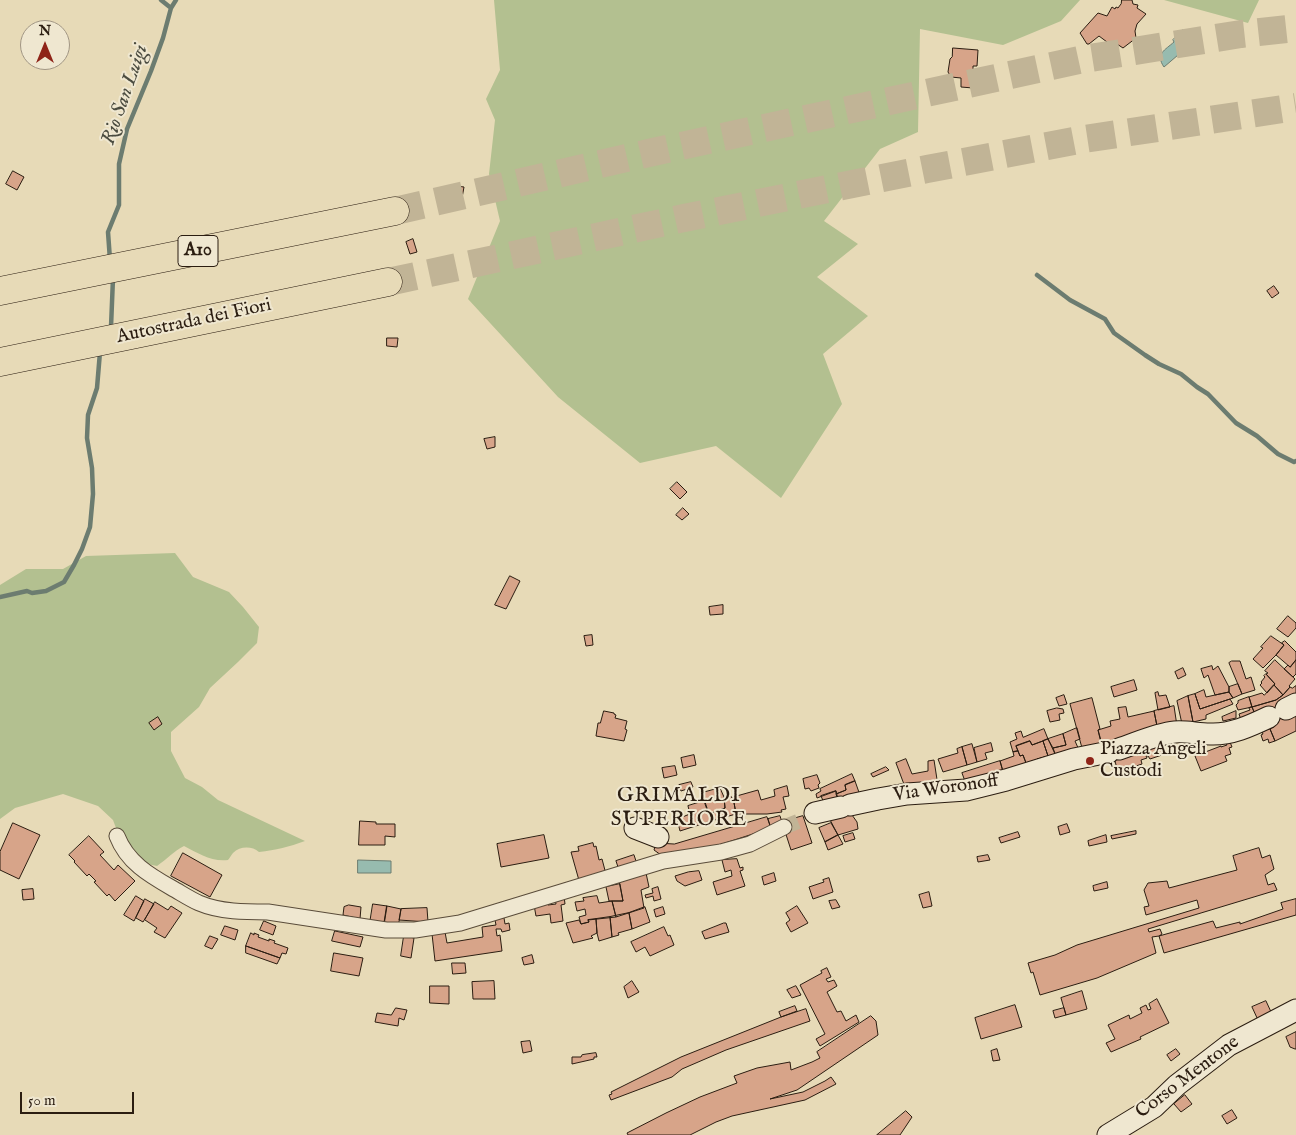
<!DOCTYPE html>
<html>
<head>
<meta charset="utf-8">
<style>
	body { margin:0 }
	#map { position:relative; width:1296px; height:1135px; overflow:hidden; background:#e7dab7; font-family:"IM FELL English",serif }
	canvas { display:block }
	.north { position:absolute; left:20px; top:20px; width:50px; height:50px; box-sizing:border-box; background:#efe7d0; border:1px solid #a19684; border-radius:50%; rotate:0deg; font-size:14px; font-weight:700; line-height:20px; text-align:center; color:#2b1d11 }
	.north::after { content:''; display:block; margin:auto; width:18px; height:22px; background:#8f2418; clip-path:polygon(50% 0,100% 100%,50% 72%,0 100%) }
	.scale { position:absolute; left:20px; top:1092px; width:114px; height:22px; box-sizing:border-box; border:2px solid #2b1d11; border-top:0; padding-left:6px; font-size:15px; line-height:18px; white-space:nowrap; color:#2b1d11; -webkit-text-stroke:4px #efe7d0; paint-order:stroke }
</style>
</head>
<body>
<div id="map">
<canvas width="1296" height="1135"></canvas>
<div class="north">N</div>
<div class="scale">50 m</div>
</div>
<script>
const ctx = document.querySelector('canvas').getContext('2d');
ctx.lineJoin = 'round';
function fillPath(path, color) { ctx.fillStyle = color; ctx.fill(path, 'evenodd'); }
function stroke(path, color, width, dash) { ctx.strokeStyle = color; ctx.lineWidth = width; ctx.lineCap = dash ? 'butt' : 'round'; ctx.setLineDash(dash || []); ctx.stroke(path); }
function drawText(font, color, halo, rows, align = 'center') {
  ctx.font = font + ' "IM FELL English",serif'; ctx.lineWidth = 4; ctx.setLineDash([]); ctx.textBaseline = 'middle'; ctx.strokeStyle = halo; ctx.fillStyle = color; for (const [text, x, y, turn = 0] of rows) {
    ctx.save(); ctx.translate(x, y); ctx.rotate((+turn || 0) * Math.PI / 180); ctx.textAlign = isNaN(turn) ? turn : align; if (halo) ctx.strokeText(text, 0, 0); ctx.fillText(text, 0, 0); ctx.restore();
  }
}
fillPath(new Path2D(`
	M494,0H1080L1061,21L1003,45L920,29L918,132L880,149L824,221L858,244L817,277L868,316L823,354L842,404L781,498L716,446L640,463L558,397L468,299L500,221L489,174L495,120L486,99L500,70Z
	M1164,0H1259L1248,23Z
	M175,553L193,577L229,592L243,607L259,627L257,643L238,662L210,688L199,707L171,732V751L185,778L202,787L218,800L305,841C289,847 276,850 259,852C252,846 240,846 233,853C231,855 230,858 228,860C211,862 198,853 184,846C174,851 167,859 157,866L147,864L138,859L123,833L116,828L113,820L98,806L63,794L15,808L0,819V585L26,569H63L86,556Z`), '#b3c090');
const water = new Path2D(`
	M1183,30L1192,43L1164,67C1155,54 1165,50 1174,42L1173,40Z
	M358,860L391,861V873H358Z`);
fillPath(water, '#97bbaf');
stroke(water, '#6c7c70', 1);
stroke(new Path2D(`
	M161,0L171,8
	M110,260L108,232L119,205V164L127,129L151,71L163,38L171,8L176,0
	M1037,275L1070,300L1105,319L1114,333L1145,355L1159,364L1181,374L1197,387L1208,394L1236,423L1257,436L1278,454L1294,462L1296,461
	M110,329L111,327L113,278
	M0,597L27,591L32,593L46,591L64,582L74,565L82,549L90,527L93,494L92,468L87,438L88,415L97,388L100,352`), '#6c7c70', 4.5);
const building = new Path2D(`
	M1122,0H1132L1133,4L1138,5L1137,8L1146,14L1137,24L1135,31L1136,38L1123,48L1114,42L1111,45L1099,36L1089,44H1087L1080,33L1098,13L1107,16L1112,7L1115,9L1116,7L1118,8L1121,4Z
	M953,48L978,50L977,66H973V73H975L973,88L961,87V78L951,77L948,72L950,59L952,57Z
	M13,171L24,177L17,190L6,184Z
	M456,186L464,187L462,198L455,197Z
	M413,239L417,252L410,254L406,242Z
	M1274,286L1279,293L1272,298L1267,291Z
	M387,338H398L397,347L387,346Z
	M495,437V447L487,449L484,439Z
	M677,482L687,492L680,499L670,489Z
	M683,508L689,514L682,520L676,515Z
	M510,576L520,581L506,609L495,605Z
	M723,605V614L710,615L709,607Z
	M1288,616L1296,623V628L1288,637L1277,629Z
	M592,635L593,645L586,646L584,636Z
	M1271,636L1284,645L1276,655L1263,668L1253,659L1263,648L1261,647Z
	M1285,641L1296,652V660L1290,667L1276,655L1284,645L1282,643Z
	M1275,660L1295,679L1289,686L1290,687L1283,695L1274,685L1275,684L1266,674L1268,673L1265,671Z
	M1296,660V674L1293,677L1284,669L1288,665L1290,667Z
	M1232,661H1240L1246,679L1251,677L1255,690L1242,694L1229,663Z
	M1212,666L1213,670L1218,666L1229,687V692L1215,695L1208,675L1204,678L1201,669Z
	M1183,668L1186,675L1178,679L1175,672Z
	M1266,674L1275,684L1267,693L1260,685L1262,683L1261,682L1265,677L1264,676Z
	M1134,680L1137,690L1114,697L1111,687Z
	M1238,684L1242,694L1233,698L1229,692V687Z
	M1274,685L1283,695L1276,700L1252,707L1249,697L1262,693L1264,695Z
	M1296,686V698L1284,705L1256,716L1252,707L1276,700L1283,695L1290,687L1292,688Z
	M1204,690L1206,697L1229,692L1233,698L1200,709L1195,694Z
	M1158,692L1159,696L1166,695L1170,707L1158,710L1155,693Z
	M1195,694L1200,709L1230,699L1233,704L1206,715V719L1193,722L1188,696Z
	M1064,695L1067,704L1059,706L1056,698Z
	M1188,696L1193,722L1182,724L1177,701Z
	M1249,697L1252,707L1238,710L1236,705L1238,703V701Z
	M1092,698L1100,729L1098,730L1101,743L1082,748L1070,704Z
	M1284,705L1296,711V731L1275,741L1270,729L1274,727L1266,712Z
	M1174,706L1177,726L1158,731L1154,711Z
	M1126,707L1128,717L1154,711L1158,731L1104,751L1098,730L1111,726L1110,721L1120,719L1118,708Z
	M1252,707L1256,717L1242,723L1239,714L1250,710L1249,708Z
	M1057,708L1063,709L1064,713L1059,714L1060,720L1050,722L1047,711Z
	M604,711L614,713V714L616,715L615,718L627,721L625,729L627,730L624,741L596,736L598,723H600Z
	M1236,711V718L1223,721L1222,717Z
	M158,717L162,724L154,730L149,723Z
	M1077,728L1080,739L1075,741L1079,750L1056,756L1053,748L1066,745L1063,734Z
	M1044,729L1048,739L1032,745L1030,741L1016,746L1018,751L1013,752L1010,742L1017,739L1015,733L1021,731L1023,737Z
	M1270,729L1275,741L1269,743L1268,739L1263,741L1261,735L1263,734L1262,732Z
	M1063,734L1066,745L1053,748L1048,739Z
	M1163,738L1165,751L1161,752L1162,755L1150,759L1148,756H1146L1147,758L1141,760L1142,764L1118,772L1113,754Z
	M1048,739L1056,756L1037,759L1048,756L1043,741Z
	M1030,741L1032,745L1043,741L1048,756L1026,763L1023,755L1020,756L1016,746Z
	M1230,742L1232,747L1229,748L1231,754L1225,756L1227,761L1201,771L1195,756L1221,746V747L1227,745L1226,743Z
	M991,743L993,751L985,753L987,759L977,762L974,748Z
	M972,744L977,762L967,765L962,747Z
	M962,747L967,765L943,772L938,759L958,753L957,749Z
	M1018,751L1020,756L1023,755L1026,763L1004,775L1000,761L1014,756L1013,752Z
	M694,755L696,765L683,768L681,758Z
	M906,759L912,774L928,771V761L934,760L938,786L905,787L896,763Z
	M1000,761L1004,775L966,784L962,773Z
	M675,766L677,775L664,778L662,768Z
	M886,767L889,770L873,777L871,774Z
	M852,774L855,781L845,785L846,790L836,794V791L817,798L816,794L821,791L820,789Z
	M817,775L820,783L818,785L819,788L811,791L809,788L805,789L803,779Z
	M855,781L861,798L839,803L836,794L846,790L845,785Z
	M691,782L693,787L681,791L679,785Z
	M787,786L789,796L783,797L786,809L781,810L782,812L767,814H736L733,797L758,790L761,800L775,796L774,790Z
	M720,788L724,797L725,808L709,814L702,793Z
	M836,791L839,803H824L821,796Z
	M730,795L732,798L733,797L736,814L711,821L709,814L725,808L724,797Z
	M704,801L711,821L680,831L677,819L690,814L688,806Z
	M852,815L857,822L858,829L838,835L828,816Z
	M780,816L782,822L771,829L768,819Z
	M803,816L812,843L791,850L782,822Z
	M767,817L771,828L707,849L661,855L654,850L656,843L674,844Z
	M360,821L376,822V824H395V837L385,836V845H359Z
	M13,823L40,835L19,879L0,870V852Z
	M831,823L838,835L825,842L819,828Z
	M1067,824L1070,832L1060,835L1058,827Z
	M1136,831V834L1112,839L1111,836Z
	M1018,832L1020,837L1001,843L999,838Z
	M853,833L855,839L845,842L843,836Z
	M544,835L549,858L501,867L497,844Z
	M838,835L843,844L828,850L825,842Z
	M1106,835L1107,842L1089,846L1088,841Z
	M89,836L104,852L100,855L114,870L118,865L135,881L115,901L109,894L107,896L94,882L96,881L89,874L87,876L74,862L75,861L69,855Z
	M593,843L594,847L596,846L599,860L602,859L607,878L580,884L571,852L579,851L578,847Z
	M1259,848L1262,858L1270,855L1274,869L1265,875L1268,885L1274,883L1277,890L1148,929L1149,932L1160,929L1162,934L1159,936L1152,937L1156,953L1097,978L1040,995L1033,972L1031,973L1028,963L1055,955L1077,945L1110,935L1199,908L1197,900L1146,915L1144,907L1149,906L1144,890L1148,883L1167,881L1169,888L1237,870L1233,856Z
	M183,853L222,875L210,897L171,876Z
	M634,855L637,864L620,873L616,861Z
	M988,855L990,860L978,862L977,857Z
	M737,859L740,868L743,867V870L740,871L745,886L717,895L713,882L732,876L731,870L725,872L722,860Z
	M699,871L702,880L685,886L677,881L675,876L688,872Z
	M646,873L649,887L641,890L644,908L616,917L612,901H623L619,881Z
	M774,873L776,881L764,885L762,877Z
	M829,878L833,892L813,899L809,887L824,882L823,880Z
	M1107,882L1108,888L1094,891L1093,886Z
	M620,884L623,901H609L606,887Z
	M658,887L661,899L654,901L653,896L646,898L645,895L653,893L652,889Z
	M33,889L34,899L23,900L22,890Z
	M929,892L932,906L923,908L919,895Z
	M136,896L144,901L134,921L124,915Z
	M564,896L565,904L561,905L563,921L551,923L550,914L536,916L534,905L548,903V905L556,904L555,898Z
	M597,896L599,903L612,901L616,917L588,920L589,922L581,924L579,917L586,915L585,909L577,911L575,902L584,901L583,898Z
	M145,899L154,904L143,922L136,918Z
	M1296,899V915L1164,953L1159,936L1213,921L1216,928L1240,922V924L1283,909L1281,903Z
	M836,900L840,907L832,909L829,901Z
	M155,902L168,910L171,906L182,913L165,938L154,932L157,928L145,920Z
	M373,904L387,906L384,925L370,923Z
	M349,905L361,907L360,919L343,915L344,907Z
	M387,906L401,909L398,928L384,925Z
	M797,906L808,923L791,932L786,923L790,920L786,913Z
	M645,907L650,922L632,929L629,913Z
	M663,907L665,914L656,917L654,910Z
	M427,908L428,922L399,920L401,909Z
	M629,913L632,929L618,933L619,935L612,937L610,917Z
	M610,917L612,937L599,941L597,933L596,919Z
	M504,918L505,924L509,923L510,930L502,932L501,929H496L497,936L500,935L502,951L435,961L432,934L445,932L447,943L483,937L482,927L496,925L495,920Z
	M596,919L597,933L591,936L593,938L573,943L566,923L579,920L581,924L589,922L588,920Z
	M264,921L276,926L273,935L260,930Z
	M724,923H726L729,932L705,939L702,932Z
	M225,926L238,930L235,940L221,935Z
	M664,927L668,936L670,935L674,945L650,956L645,947L636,952L631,942Z
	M335,931L363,937L360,947L332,941Z
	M251,933L254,935V933L259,935L258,937L269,941V939L275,941L274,943L288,948L286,954L282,953L280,958L246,946Z
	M210,936L218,939L212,949L205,946Z
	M404,936L414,938L411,958L401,956Z
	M246,946L280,958L277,964L246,953Z
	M334,953L363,958L359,976L331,971Z
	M532,955L534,963L524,965L522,958Z
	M452,963H465L466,973L453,974Z
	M827,968L831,977L826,979L828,982L834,980L837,986L827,992L837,1012L841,1011L846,1021L856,1015L859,1022L820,1046L816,1039L825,1034L800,985L822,973L821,971Z
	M494,981L495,999H473L472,982Z
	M632,981L639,992L628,998L624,987Z
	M430,986H449V1004L430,1003Z
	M796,986L801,995L792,998L787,990Z
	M1082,991L1087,1009L1066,1015L1061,998Z
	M1157,999L1169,1023L1140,1037L1141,1039L1111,1052L1106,1043L1115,1039L1108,1025L1129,1015L1130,1019L1142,1013L1140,1008L1146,1005L1148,1010L1151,1009L1149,1004Z
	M1266,1001L1272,1014L1258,1020L1252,1007Z
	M1015,1005L1022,1027L981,1039L975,1018Z
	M795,1006L797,1011L781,1017L779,1012Z
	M396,1008L407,1010L404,1020L399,1018L398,1026L375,1022L377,1013L391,1015Z
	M1064,1008L1066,1015L1055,1018L1053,1011Z
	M806,1009L810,1021L726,1050L682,1069L672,1077L611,1100L609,1095L612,1094L611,1092L681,1057L781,1017Z
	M871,1016L876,1021L878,1035L797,1090L770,1099L803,1092L825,1081L831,1077L836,1084L805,1100L732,1116L716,1122L690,1135H628L627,1133L666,1113L700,1097L737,1083L734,1076L757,1068L790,1062L791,1070L812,1062L820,1058L817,1052Z
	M1296,1032V1049H1295L1290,1047L1286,1037Z
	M530,1041L532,1051L523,1053L521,1042Z
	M997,1049L1000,1060L993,1061L991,1051Z
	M1176,1049L1180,1054L1171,1061L1167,1055Z
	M596,1053L597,1057H594V1059L572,1064V1057H581L582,1055Z
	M1185,1095L1192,1104L1181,1112L1174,1104Z
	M1232,1110L1237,1118L1227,1124L1222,1116Z
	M906,1111L912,1117L900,1135H877Z`);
fillPath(building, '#d7a489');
stroke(building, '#2b1d11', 1);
stroke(new Path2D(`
	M784,827L804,819`), '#c1b496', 15, [15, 8]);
stroke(new Path2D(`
	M395,211L653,152L1084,59L1241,34L1296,28
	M388,282L684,218L927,169L1084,139L1296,107`), '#c1b496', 28, [28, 14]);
const street = new Path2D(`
	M117,836C127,862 149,875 172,888C181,893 190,899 199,903C220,912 246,912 268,912L386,930H415L460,923L663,861L721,852L750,844L784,827`);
const secondary = new Path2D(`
	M1286,709L1296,704
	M1119,749C1137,743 1156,734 1175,732C1186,731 1198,734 1210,734C1231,735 1250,726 1269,717
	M850,805L878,799L907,794L966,790L1006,780L1074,759L1109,752
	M815,813L841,807
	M635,828L658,837
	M1108,1135L1154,1107L1177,1085L1229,1045L1296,1010`);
const highway = new Path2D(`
	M0,291L395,211
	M0,362L388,282`);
stroke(street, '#5a4c3a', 17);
stroke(secondary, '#2b1d11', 23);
stroke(highway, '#2b1d11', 29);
stroke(street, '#efe7d0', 15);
stroke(secondary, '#efe7d0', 21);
stroke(highway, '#e7dab7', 28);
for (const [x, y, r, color] of [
	[1090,761,5,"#8f2418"]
]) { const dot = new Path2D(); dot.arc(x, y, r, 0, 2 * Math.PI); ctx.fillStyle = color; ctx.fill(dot); stroke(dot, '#efe7d0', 2); }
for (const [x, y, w] of [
	[198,251,40]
]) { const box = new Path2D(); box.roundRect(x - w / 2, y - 15.5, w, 31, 4); ctx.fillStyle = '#efe7d0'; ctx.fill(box); stroke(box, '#2b1d11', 1); }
drawText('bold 18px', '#2b1d11', null, [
	["A10",198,251]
]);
drawText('19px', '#2b1d11', '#efe7d0', [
	["Autostrada dei Fiori",194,322,-12],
	["Via Woronoff",946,789,-8],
	["Corso Mentone",1188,1078,-37]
]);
drawText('19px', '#2b1d11', '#efe7d0', [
	["Piazza Angeli",1100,750],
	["Custodi",1100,772]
], 'left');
drawText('italic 20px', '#4b4c40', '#efe7d0', [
	["Rio San Luigi",126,95,-71]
]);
ctx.letterSpacing = '1px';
drawText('21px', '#2b1d11', '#efe7d0', [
	["GRIMALDI",679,797],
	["SUPERIORE",679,821]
]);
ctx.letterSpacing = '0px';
</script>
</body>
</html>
